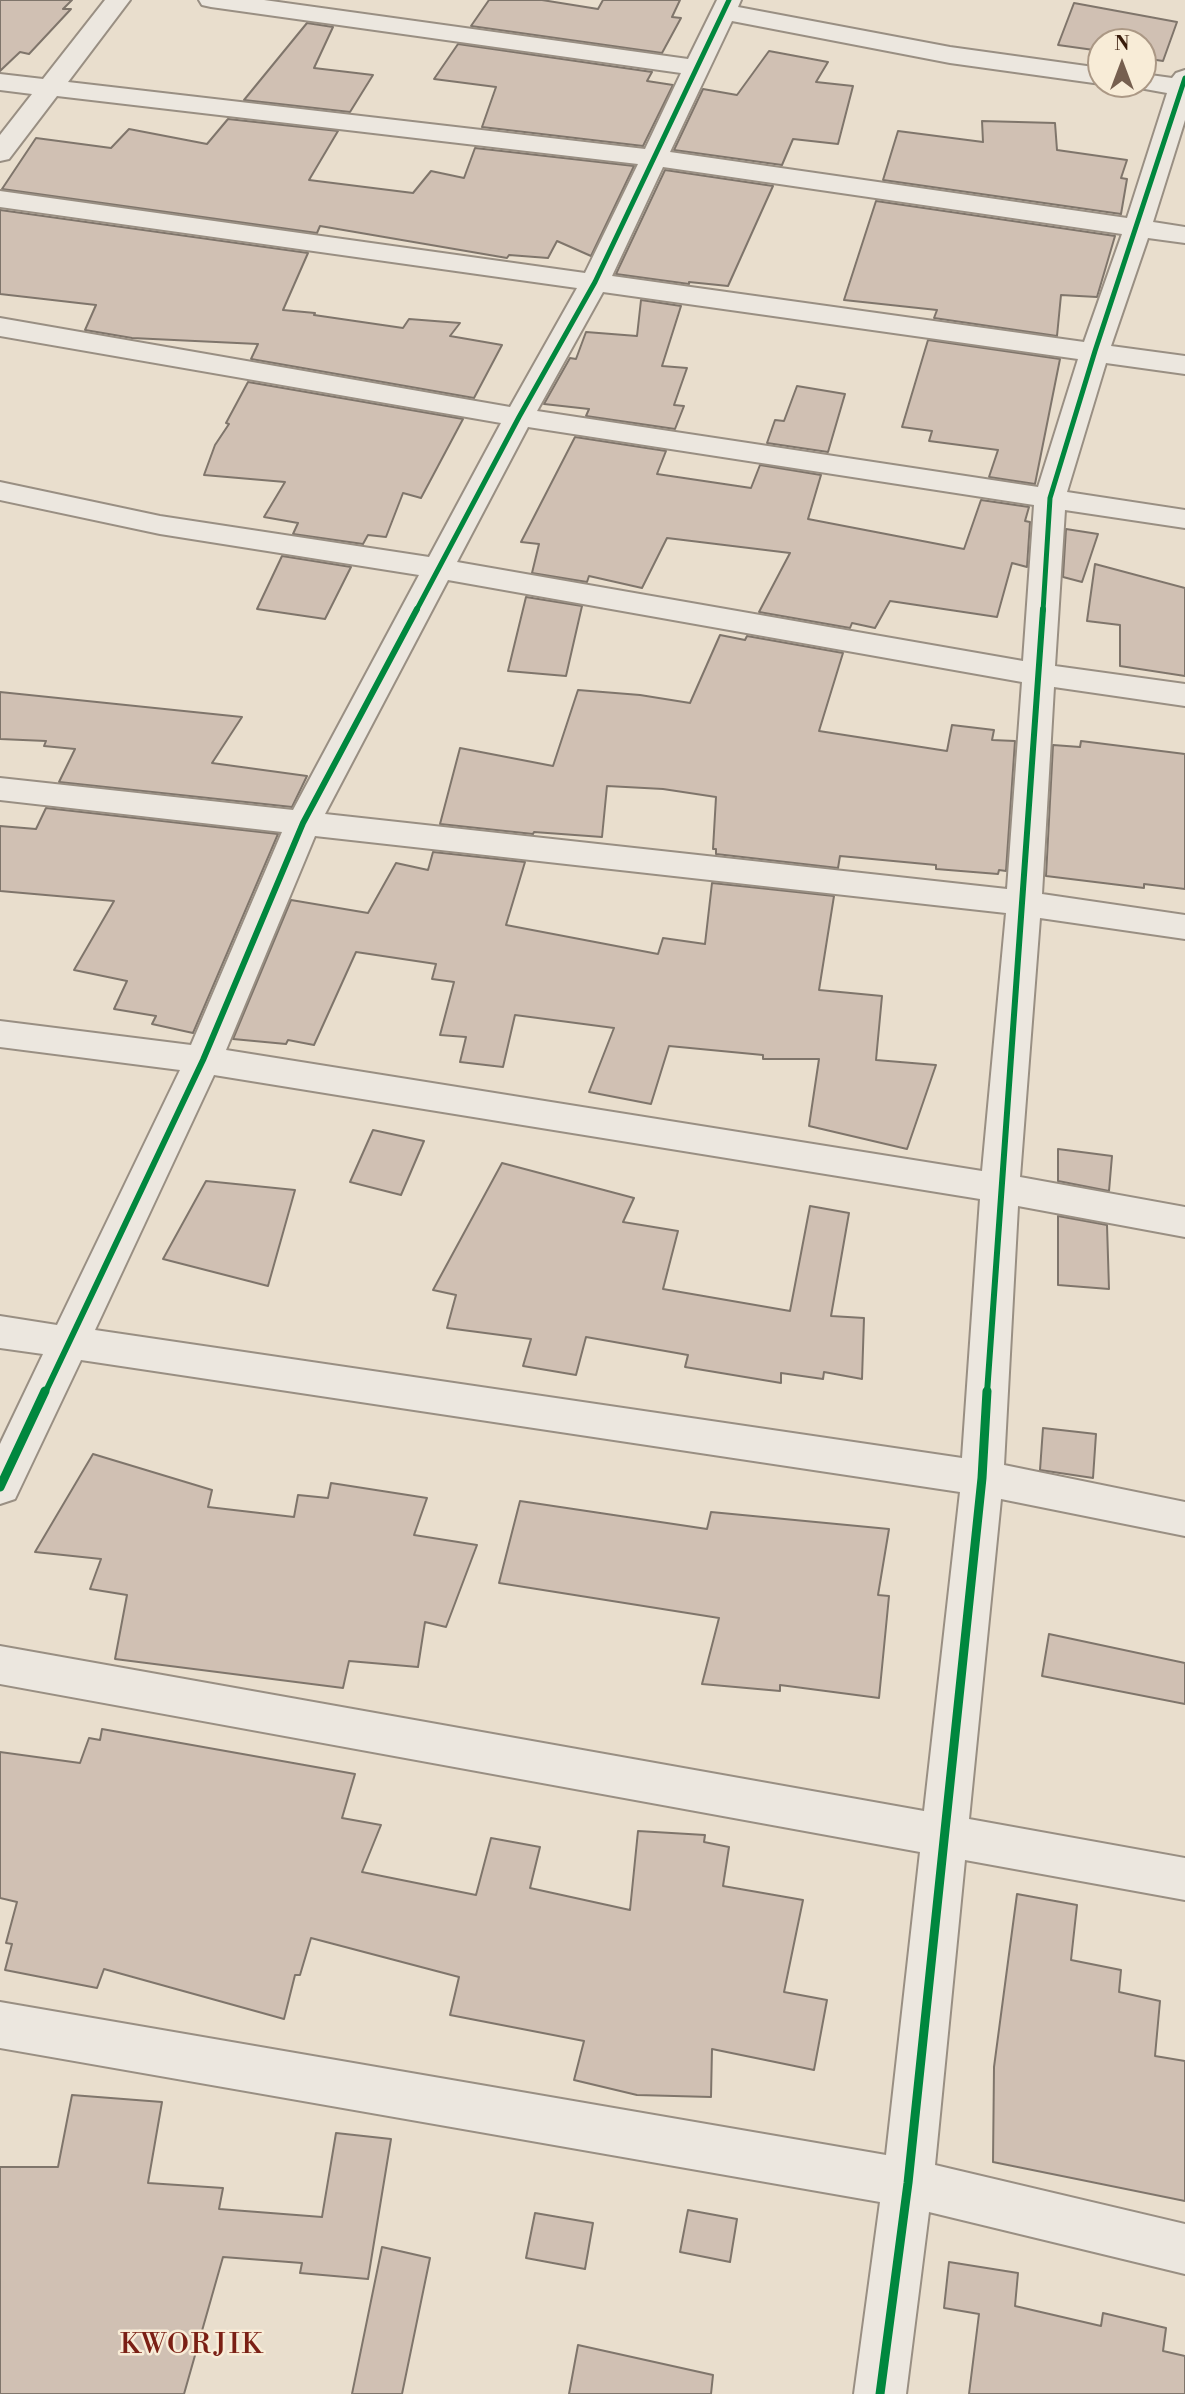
<!DOCTYPE html>
<html>
<head>
<meta charset="utf-8">
<style>
	body { margin:0 }
	#map { position:relative; width:1185px; height:2394px; overflow:hidden; background:#e9decd; font-family:"Libre Bodoni",serif }
	canvas { display:block }
	.north { position:absolute; left:1087px; top:28px; width:70px; height:70px; box-sizing:border-box; background:#f8ecd7; border:2px solid #ab9885; border-radius:50%; rotate:0deg; font-size:19px; font-weight:700; line-height:28px; text-align:center; color:#381b0b }
	.north::after { content:''; display:block; margin:auto; width:24px; height:32px; background:#765f4f; clip-path:polygon(50% 0,100% 100%,50% 72%,0 100%) }
</style>
</head>
<body>
<div id="map">
<canvas width="1185" height="2394"></canvas>
<div class="north">N</div>
</div>
<script>
const ctx = document.querySelector('canvas').getContext('2d');
ctx.lineJoin = 'round';
function fillPath(path, color) { ctx.fillStyle = color; ctx.fill(path, 'evenodd'); }
function stroke(path, color, width, dash) { ctx.strokeStyle = color; ctx.lineWidth = width; ctx.lineCap = dash ? 'butt' : 'round'; ctx.setLineDash(dash || []); ctx.stroke(path); }
function drawText(font, color, halo, rows, align = 'center') {
  ctx.font = font + ' "Libre Bodoni",serif'; ctx.lineWidth = 5; ctx.setLineDash([]); ctx.textBaseline = 'middle'; ctx.strokeStyle = halo; ctx.fillStyle = color; for (const [text, x, y, turn = 0] of rows) {
    ctx.save(); ctx.translate(x, y); ctx.rotate((+turn || 0) * Math.PI / 180); ctx.textAlign = isNaN(turn) ? turn : align; if (halo) ctx.strokeText(text, 0, 0); ctx.fillText(text, 0, 0); ctx.restore();
  }
}
const building = new Path2D(`
	M0,0H72L63,9H71L29,54L20,52L0,71Z
	M489,0H542L598,9L603,0H680L672,17L681,18L662,53L471,26Z
	M1074,3L1177,22L1163,61L1143,58V42H1101V51L1058,45Z
	M307,23L333,27L314,68L373,75L350,112L244,100Z
	M458,44L652,72L647,81L673,85L643,146L482,127L496,87L434,79Z
	M769,51L828,62L816,82L853,86L838,144L793,139L782,165L674,150L703,89L737,95Z
	M228,119L338,131L309,180L413,193L431,171L464,178L475,148L634,166L591,256L557,241L548,258L509,255L507,258L320,226L317,233L2,189L36,138L111,148L129,129L207,144Z
	M982,121L1055,123L1057,150L1127,160L1121,178L1127,179L1121,214L883,180L898,131L983,142Z
	M665,170L773,186L728,286L689,282V284L616,274Z
	M876,201L1115,236L1097,297L1061,295L1057,336L934,318L937,310L844,300Z
	M0,210L308,253L283,310L315,313L314,315L403,328L409,319L460,323L450,336L502,345L474,398L251,359L258,344L132,338L85,330L96,305L0,294Z
	M641,300L681,306L662,366L687,368L674,405L684,406L675,429L586,416L589,409L544,404L570,358L576,359L586,332L637,336Z
	M928,340L1060,359L1035,484L989,477L998,450L929,441L932,431L902,427Z
	M248,382L463,419L421,498L403,493L386,537L368,535L363,544L293,534L298,523L264,517L285,482L204,475L215,445L229,424L226,423Z
	M797,386L845,394L828,452L767,443L775,420L784,421Z
	M575,437L666,451L657,474L751,488L760,465L821,475L808,519L964,549L981,500L1029,507L1025,521L1030,522L1027,567L1012,563L997,617L890,601L875,628L852,623L850,628L759,612L790,553L667,538L642,588L589,576L587,582L532,573L539,544L521,542Z
	M1066,529L1098,534L1082,582L1063,577Z
	M282,556L351,567L325,619L257,609Z
	M1095,564L1185,588V676L1120,666V625L1087,621Z
	M526,597L582,606L566,676L508,671Z
	M720,635L745,640L747,636L843,653L819,731L947,751L952,725L994,730L992,740L1015,741L1006,871L999,870L998,874L936,869V865L840,856L838,868L716,854V849H713L716,797L663,789L607,786L602,837L534,832L533,834L440,824L460,748L553,766L578,690L640,695L690,703Z
	M0,692L242,717L212,763L307,776L292,807L59,782L75,749L44,746L46,741L0,739Z
	M1081,741L1185,754V889L1144,884V888L1046,876L1053,745L1080,747Z
	M46,808L278,834L193,1033L152,1024L156,1016L114,1009L127,981L74,970L114,901L0,891V826L36,829Z
	M433,852L525,862L506,925L658,954L663,938L705,944L712,883L834,896L819,990L882,996L876,1060L936,1065L907,1149L809,1126L819,1059H763V1055L669,1046L651,1104L589,1092L614,1028L515,1015L503,1067L460,1062L466,1037L440,1035L454,982L432,979L436,964L356,952L314,1045L288,1040L286,1044L233,1039L291,900L368,913L396,863L428,870Z
	M373,1130L424,1141L401,1195L350,1182Z
	M1058,1149L1112,1156L1109,1191L1058,1181Z
	M502,1163L634,1198L623,1222L678,1231L663,1289L790,1311L810,1206L849,1213L831,1316L864,1318L862,1379L824,1372L823,1379L781,1373V1383L685,1367L688,1355L586,1337L576,1375L523,1366L531,1339L447,1328L456,1295L433,1290Z
	M206,1181L295,1190L268,1286L163,1259Z
	M1058,1216L1107,1225L1109,1289L1058,1285Z
	M1043,1428L1096,1434L1093,1478L1040,1470Z
	M93,1454L212,1490L208,1507L294,1517L298,1495L328,1498L331,1483L427,1498L414,1535L477,1545L446,1627L425,1622L418,1667L349,1661L343,1688L115,1659L127,1595L90,1589L101,1559L35,1552Z
	M520,1501L707,1529L711,1512L889,1529L878,1595L889,1596L879,1698L780,1685V1691L702,1684L719,1618L499,1583Z
	M1049,1634L1185,1663V1704L1042,1676Z
	M102,1729L355,1774L342,1818L381,1825L362,1872L476,1895L491,1838L540,1847L530,1888L630,1910L638,1831L705,1835L704,1842L729,1847L723,1886L803,1900L784,1992L827,2000L814,2070L712,2049L711,2097L637,2095L574,2080L584,2041L450,2015L459,1977L311,1938L300,1975H295L284,2019L104,1969L97,1988L5,1970L12,1944L6,1943L17,1902L0,1898V1752L80,1763L89,1738L100,1740Z
	M1017,1894L1077,1905L1071,1960L1121,1970L1119,1992L1160,2001L1155,2056L1185,2061V2201L993,2162L994,2067Z
	M72,2095L162,2102L148,2183L223,2188L219,2209L322,2217L336,2133L391,2139L368,2279L300,2273L302,2263L223,2257L184,2394H0V2167H58Z
	M688,2210L737,2219L730,2262L680,2252Z
	M535,2213L593,2223L585,2269L526,2258Z
	M382,2247L430,2258L402,2394H352Z
	M949,2262L1018,2273L1015,2306L1101,2326L1103,2313L1166,2328L1163,2351L1185,2356V2394H969L979,2314L944,2308Z
	M578,2345L713,2375L711,2394H569Z`);
fillPath(building, '#d0c0b3');
stroke(building, '#7f756b', 2);
const minor = new Path2D(`
	M105,0H130L68,82L645,149L681,73L211,7L202,5L199,0H264L688,59L717,0H741L738,7L950,47L1101,68V84L950,63L732,21L670,152L1127,218L1167,93L1134,87L1132,84H1143V74L1172,78L1176,73L1185,70V120L1153,222L1185,227V243L1148,238L1111,346L1185,356V374L1106,363L1067,492L1185,510V528L1065,510L1055,666L1185,684V706L1054,687L1042,894L1185,915V939L1040,918L1020,1177L1185,1207V1237L1018,1206L1004,1465L1185,1502V1536L1001,1499L969,1819L1185,1858V1900L965,1860L935,2165L1185,2224V2274L929,2212L906,2394H854L880,2202L0,2048V2002L886,2155L920,1852L0,1684V1646L924,1811L960,1492L81,1360L15,1499L0,1504V1444L43,1354L0,1348V1316L57,1325L180,1070L0,1047V1021L191,1045L282,832L0,800V778L293,810L419,575L160,534L0,500V482L160,516L429,557L501,423L0,336V318L510,407L577,288L0,207V191L585,273L638,164L57,96L9,159L0,161V135L32,94L0,90V74L43,79ZM663,167L1122,234L1084,342L612,276ZM603,292L1078,359L1038,487L537,411ZM528,427L1034,505L1023,661L457,562ZM448,580L1022,682L1007,889L325,814ZM315,836L1006,913L982,1171L226,1050ZM214,1075L980,1199L962,1458L95,1330Z`);
stroke(minor, '#998f83', 4);
fillPath(minor, '#ece7df');
stroke(new Path2D(`
	M416,611L519,417L595,282L729,0
	M1043,611L1050,498L1095,351L1185,78`), '#00873e', 5);
stroke(new Path2D(`
	M45,1393L203,1060L303,823L417,609
	M987,1393L1043,609`), '#00873e', 6);
stroke(new Path2D(`
	M0,1487L45,1391
	M880,2394L908,2183L982,1478L987,1391`), '#00873e', 9);
ctx.letterSpacing = '2px';
drawText('28px', '#7a1f14', '#f8ecd7', [
	["KWORJIK",192,2346]
]);
ctx.letterSpacing = '0px';
</script>
</body>
</html>
